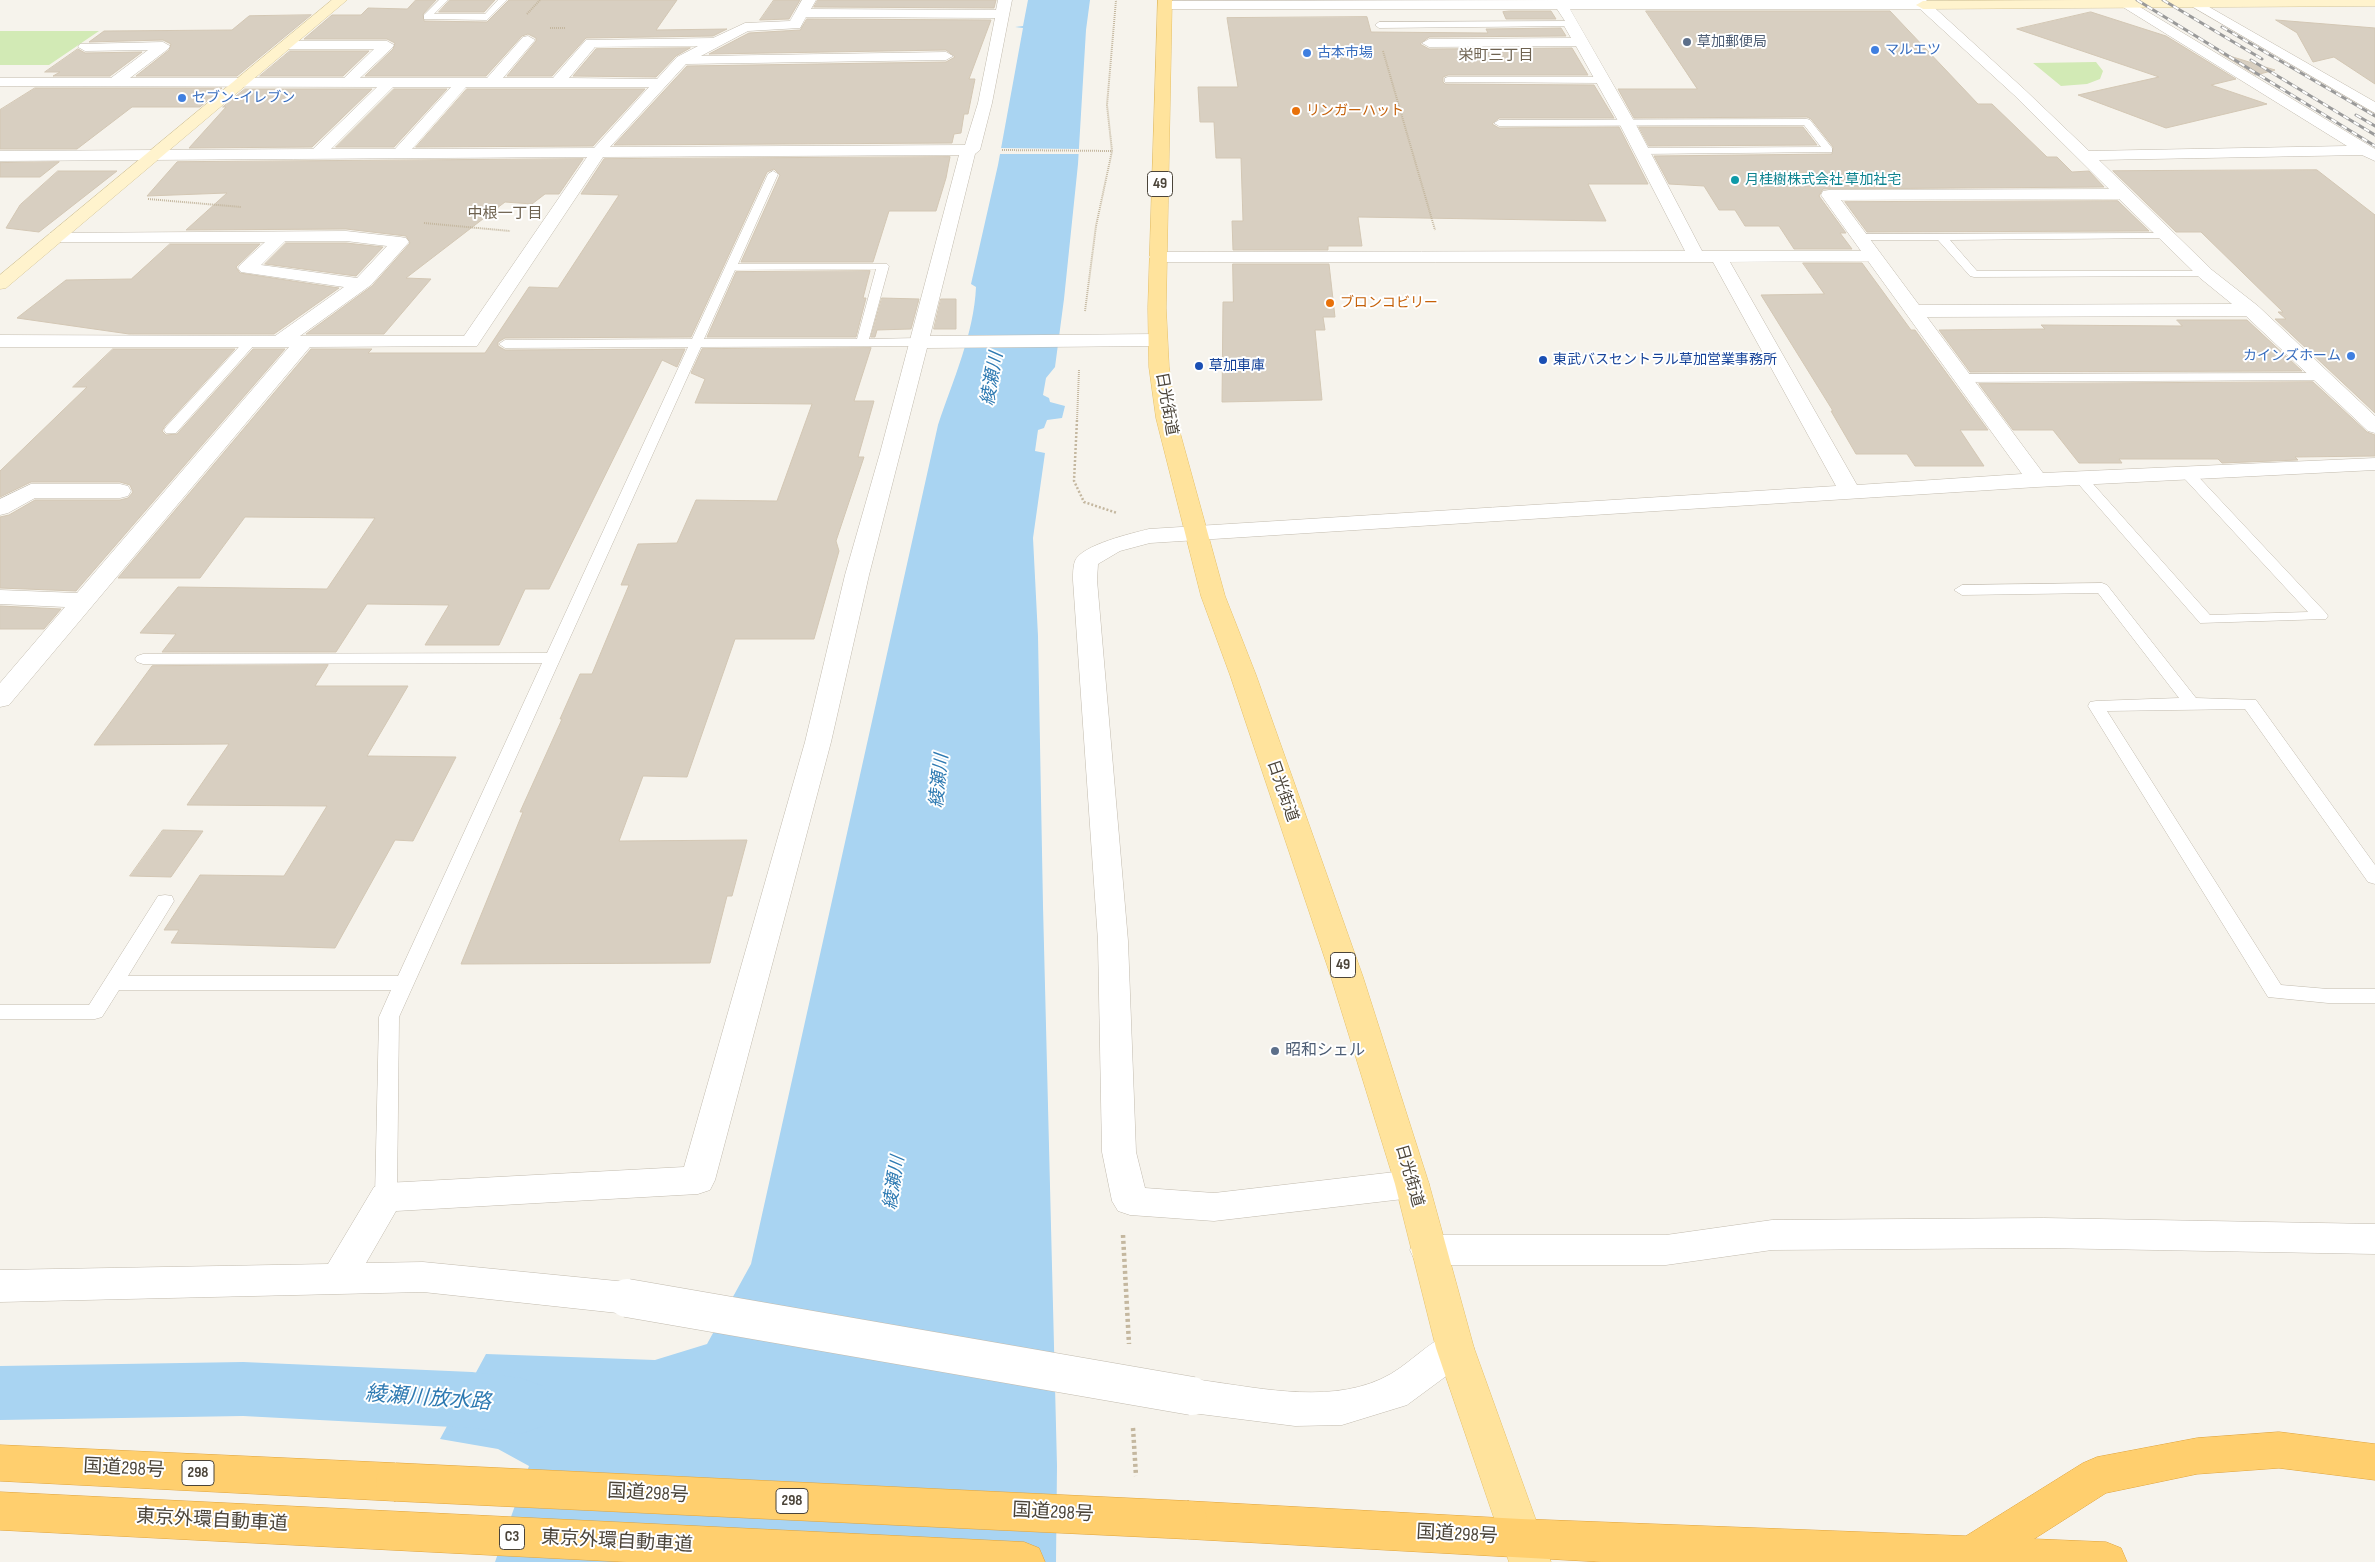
<!DOCTYPE html>
<html>
<head>
<meta charset="utf-8">
<style>
	body { margin:0 }
	canvas { display:block; background:#f6f3ec }
</style>
</head>
<body>
<canvas width="2375" height="1562"></canvas>
<script>
const ctx = document.querySelector('canvas').getContext('2d');
ctx.lineJoin = 'round';
function fillPath(path, color) { ctx.fillStyle = color; ctx.fill(path, 'evenodd'); }
function stroke(path, color, width, dash) { ctx.strokeStyle = color; ctx.lineWidth = width; ctx.lineCap = dash ? 'butt' : 'round'; ctx.setLineDash(dash || []); ctx.stroke(path); }
function drawText(font, color, halo, rows, align = 'center') {
  ctx.font = font + ' "Sofia Sans Condensed","Noto Sans JP",sans-serif'; ctx.lineWidth = 4; ctx.setLineDash([]); ctx.textBaseline = 'middle'; ctx.strokeStyle = halo; ctx.fillStyle = color; for (const [text, x, y, turn = 0] of rows) {
    ctx.save(); ctx.translate(x, y); ctx.rotate((+turn || 0) * Math.PI / 180); ctx.textAlign = isNaN(turn) ? turn : align; if (halo) ctx.strokeText(text, 0, 0); ctx.fillText(text, 0, 0); ctx.restore();
  }
}
fillPath(new Path2D(`
	M0,31H99L49,65H0Z
	M2096,62L2103,71L2100,79L2087,84L2061,86L2033,63Z`), '#d2eab5');
fillPath(new Path2D(`
	M1028,0H1090L1086,30L1078,164L1064,299L1055,367L1046,378L1043,395L1049,398L1050,402L1065,406L1062,418L1047,420L1044,428L1038,430L1035,451L1045,453L1033,538L1038,636L1043,906L1057,1466L1056,1562H495L529,1466L498,1449L440,1439L486,1354L655,1360L707,1344L751,1264L938,425C953,380 974,334 976,287L971,284L998,165L1023,28L1015,27L1023,26Z`), '#a9d4f2');
fillPath(new Path2D(`
	M999,148L1081,149V154H998Z`), '#f6f3ec');
fillPath(new Path2D(`
	M243,1362L472,1372L521,1378L543,1386L552,1406L543,1426L521,1434L472,1428L243,1416L0,1420V1366Z`), '#a9d4f2');
const building = new Path2D(`
	M416,0H436L423,14L424,21L487,22L509,0H677L656,30L727,29L713,36L586,38L552,76H507L536,41V38L528,34L522,36L486,76H365L393,49L395,43L387,39H304L332,15H361L368,8L407,9Z
	M450,0H495L484,12H439Z
	M774,0H800L789,19L760,20Z
	M818,0H996L994,8L814,7Z
	M1510,11H1551L1556,19H1506L1503,12Z
	M1646,11H1890L1978,104H1992L2047,157H2057L2072,172L2089,171L2104,187L1823,189L1819,196L1846,233H1840L1852,249H1794L1779,226H1745L1735,210H1719L1704,186L1669,184L1654,156L1832,154L1833,147L1811,119L1807,117L1634,118L1618,89H1697Z
	M2091,12L2166,36L2236,79L2211,85L2267,104L2166,128L2078,95L2159,77L2017,29Z
	M311,15L237,76H136L169,50L171,44L163,40L89,42L104,31L232,30L249,16Z
	M1367,17L1371,32L1488,33L1486,29L1561,28L1566,36L1429,37L1420,44L1429,49L1572,48L1588,75H1448L1443,77V82L1445,84L1594,85L1614,118H1499L1492,124L1499,128L1619,127L1648,184H1588L1606,221L1358,217L1362,246H1328V250H1233L1232,221H1243L1241,158H1216L1214,122H1200L1198,87H1238L1227,18Z
	M807,19L991,20L969,79H975L968,114H964L961,133L954,134L952,143L614,145L687,66L946,62L955,57L946,50L709,54L749,33L800,30Z
	M2276,20L2375,28V84L2334,57L2313,62L2297,33Z
	M690,48L676,56L656,77L573,76L596,49Z
	M78,49L85,53L142,52L110,76H53L60,72H45Z
	M290,51H369L343,76H260Z
	M2220,53L2275,70L2256,75Z
	M35,88H222L200,107H132L77,149H0V110Z
	M245,89H372L312,147L189,148L226,107H223Z
	M394,89H447L394,147H336Z
	M467,89H645L593,146L416,147Z
	M1639,127H1803L1817,145L1649,146Z
	M950,157L946,178L936,211H889L873,262H741L780,175L774,169L767,172L691,337L505,338L498,342V346L505,350L685,349L677,367L662,360L549,589H525L499,645H425L449,605L367,604L336,652H162L176,634L140,633L178,587L327,589L375,518L245,517L200,578H118L311,349H372L368,353H485L529,287L558,288L619,195L581,194L604,159Z
	M583,159L559,194H545L532,204L505,202L406,278L431,279L384,334H306L372,286L410,243L406,236L346,229L186,230L227,193L147,196L177,162Z
	M59,162L40,177H0V163Z
	M2317,170L2375,215V413L2275,319H2286L2278,312H2283L2201,232H2176L2113,171Z
	M58,171H117L39,232L6,228L20,205Z
	M2118,201L2149,231L1867,232L1845,202Z
	M286,243H346L383,247L356,276L265,264Z
	M170,244H260L236,267L240,273L339,288L274,334H129L17,318L66,280L131,279Z
	M1803,263H1862L1911,330H1915L1988,430H1960L1984,466H1915L1907,454H1856L1831,411H1833L1761,295L1824,294Z
	M1233,264H1329L1335,317H1323L1325,330H1315L1322,400L1222,402L1223,302H1233Z
	M870,271L863,298H866L856,337H707L736,272Z
	M882,298L919,299L911,329L877,330L875,337H871Z
	M941,299H956V329H934Z
	M2177,320H2247L2302,371L1970,372L1939,330L2045,329L2041,325L2182,326Z
	M871,348L854,401H874L858,457H864L836,541L839,551L814,639H735L687,777L643,776L619,841L747,840L732,896H727L710,963L461,964L523,812H520L562,719H560L580,674H592L629,585H621L638,544L677,543L696,500L777,501L812,404L695,403L705,379L691,373L702,349Z
	M113,349H235L165,426L162,431L166,435L177,434L253,349H285L76,591L0,588V517L9,515L35,500H120L128,498L133,492L130,485L120,482H31L0,497V471L87,387H73Z
	M2313,382L2367,432L2375,435V456L2295,457L2298,460L2222,463L2218,459H2119L2122,463H2079L2053,430H2013L1979,384Z
	M0,606L61,609L44,629H0Z
	M328,665L315,686H408L367,756L456,757L413,841L395,840L335,948L171,943L179,930H164L200,875L284,876L327,806L187,805L229,744L94,745L152,666Z
	M163,830L203,831L171,877L130,876Z`);
fillPath(building, '#d8cfc1');
stroke(building, '#d3c7b4', 1);
const lane = new Path2D(`
	M439,0H448L434,14H485L498,0H507L487,20L424,19V15Z
	M1570,21L1573,22V26L1379,28L1375,25L1379,22Z
	M1448,77H1602L1607,80L1602,83L1445,82V78Z
	M1807,119L1810,120L1832,148V152L1642,154L1637,151L1642,148L1821,147L1804,125L1499,126L1494,123L1499,120Z
	M773,171L778,174L738,264H887L889,266L869,339L918,338L924,342L918,346L701,347L399,1017L397,1197L394,1203L386,1206L378,1203L375,1197L379,1017L391,990H119L102,1017L95,1019H0V1005H89L158,896L165,895L172,896L174,901L128,976H398L542,663L143,664L137,662L135,659L137,656L143,654L547,653L688,347L505,348L499,344L505,340L692,339L768,174ZM876,269L857,339H704L735,270Z
	M2166,233L2172,236L2170,238L1950,240L1977,271H2206L2212,274L2210,276L1974,277L1970,276L1938,240H1859L1853,237L1859,234Z
	M251,337L257,341L255,344L176,433H166L164,430L166,427L247,338Z
	M2322,373L2328,377L2327,380L1963,382L1957,378L1963,374Z
	M2188,470L2193,471L2326,613L2328,616L2326,619L2200,623L2074,479L2076,476H2086L2210,615L2308,612L2183,477L2181,474L2183,471Z
	M2102,583L2107,585L2196,698L2256,700L2375,865V884L2368,882L2245,709L2107,711L2281,985L2328,989H2375V1003H2328L2268,997L2088,706L2090,702L2096,701L2179,698L2098,593L1962,595L1954,590L1962,585Z`);
const street = new Path2D(`
	M802,0H816L811,9L996,10L998,0H1012L992,103L980,150L975,154L930,336L1157,334L1164,336L1167,340L1164,344L1157,346L927,348L869,575L831,742L715,1180L710,1190L698,1194L396,1211L366,1263L423,1262L627,1282L640,1287L646,1298L640,1309L627,1314L423,1292L0,1302V1270L328,1264L374,1187L386,1183L684,1167L805,742L845,575L880,453L959,155L603,157L477,346L310,347L9,705L0,707V683L65,607L0,604V590L77,593L289,347H0V335L275,336L344,287L241,272L238,268L241,264L265,242H56L50,241L47,237L50,233L346,231L400,237L406,238L409,242L371,285L300,336H464L587,157L0,161V151L313,149L377,87L0,86V78H111L148,50L85,51L78,47L80,44L163,42L170,46L168,49L130,78H344L374,49H286L279,45L286,41H387L394,45L392,48L360,78H487L523,37L528,36L535,40L503,78H553L586,40L713,38L745,23L790,21ZM806,17L995,18L978,103L965,145L610,147L686,64L946,60L953,56L946,52L701,56L748,31L800,28ZM698,46L677,57L657,79L569,78L595,47ZM393,87H451L395,149H331ZM466,87H649L594,148L412,149ZM285,241H346L387,246L357,278L261,265Z
	M1550,0H1926L2024,89L2089,151L2347,146L2118,4L2120,1H2130L2375,149V161L2362,155L2099,160L2212,270L2258,306L2375,416V433L2368,431L2246,316L1927,317L2043,473L2375,458V470L2037,487L1150,543L1120,551L1098,564L1097,580L1128,941L1136,1152L1145,1188L1214,1193L1412,1170L1424,1174L1429,1184L1424,1194L1412,1198L1214,1221L1130,1215L1118,1211L1112,1201L1102,1152L1098,941L1073,580C1073,574 1073,566 1075,561C1081,545 1133,533 1149,529L1836,486L1713,262H1158L1152,261L1149,257L1152,253L1158,252L1685,251L1618,121L1576,46L1429,47L1422,43L1429,39L1571,38L1563,24L1565,21L1557,9H1165L1158,5L1165,1ZM1570,9H1920L2014,95L2109,189L1829,190L1823,191L1821,195L1861,251H1702L1634,121ZM2119,199L2200,278L2232,304L1919,305L1841,200ZM1868,261L2022,474L1857,485L1730,262Z
	M2181,0H2197L2375,102V113Z
	M31,484H120L128,486L131,491L128,496L120,498H35L8,513L0,515V499Z
	M2044,1218L2375,1224V1254L2044,1248L1772,1250L1666,1265H1428L1415,1261L1410,1250L1415,1239L1428,1235H1666L1772,1220Z
	M1455,1331L1468,1336L1474,1348L1468,1360L1407,1405L1342,1425L1295,1426L1192,1413L1178,1408L1173,1396L1178,1384L1192,1379C1252,1386 1324,1405 1381,1379C1408,1367 1426,1342 1455,1331Z`);
const secondary = new Path2D(`
	M332,0H347L6,288L0,289V275Z
	M2082,0H2375V6L1923,9L1916,5L1923,1Z`);
const primary = new Path2D(`
	M1158,0H1172L1166,308L1169,367L1176,418L1225,596L1256,675L1363,977L1429,1184L1474,1348L1551,1562H1509L1436,1348L1395,1184L1331,977L1230,675L1201,596L1156,418L1149,367L1148,308Z`);
const highway = new Path2D(`
	M2279,1432L2375,1444V1480L2279,1468L2197,1474L2106,1493L2034,1539L2106,1542L2121,1548L2127,1562H1603L1188,1539L1173,1534L1167,1520L1173,1506L1188,1501L1521,1519L1966,1536L2083,1463L2097,1457L2197,1438Z
	M0,1445L395,1463L409,1469L415,1482L409,1495L395,1501L0,1481Z
	M0,1492L1024,1542L1039,1548L1045,1562H627L0,1530Z`);
stroke(lane, '#c2bbae', 1);
stroke(street, '#c2bbae', 1);
stroke(secondary, '#d6c79b', 1);
stroke(primary, '#e6c16a', 1);
stroke(highway, '#e0a43c', 1);
stroke(new Path2D(`
	M527,14L540,0
	M550,28H566
	M1383,51L1435,230
	M1002,150L1112,151
	M148,199L241,207
	M424,223L510,231
	M1085,311L1096,226L1112,151L1107,105L1116,0
	M1077,421L1079,370`), '#c4b79f', 2, [1, 1]);
stroke(new Path2D(`
	M1077,420L1074,481L1084,502L1117,513`), '#c4b79f', 2.5, [2, 2]);
stroke(new Path2D(`
	M1123,1235L1129,1344
	M1133,1428L1136,1476`), '#c4b79f', 4.5, [3, 3]);
fillPath(lane, '#fff');
fillPath(street, '#fff');
fillPath(secondary, '#fff3cd');
fillPath(primary, '#ffe39c');
fillPath(highway, '#ffcf6e');
const rail = new Path2D(`
	M2137,0L2375,146
	M2163,0L2262,59
	M2222,27L2375,116
	M2251,60L2375,135
	M2356,115L2375,126`);
stroke(rail, '#9a9a9a', 3);
stroke(rail, '#fff', 2, [6]);
const streetBridge = new Path2D(`
	M627,1298L1192,1396`);
const highwayBridge = new Path2D(`
	M395,1482L1188,1520`);
stroke(streetBridge, '#c2bbae', 39, []);
stroke(highwayBridge, '#e0a43c', 39, []);
stroke(streetBridge, '#fff', 38);
stroke(highwayBridge, '#ffcf6e', 38);
for (const [x, y, r, color] of [
	[1687,42,5,"#5c6f8a"],
	[1875,50,5,"#3f7fe0"],
	[1307,53,5,"#3f7fe0"],
	[182,98,5,"#3f7fe0"],
	[1296,111,5,"#e8710a"],
	[1735,180,5,"#0f9aa8"],
	[1330,303,5,"#e8710a"],
	[2351,356,5,"#3f7fe0"],
	[1543,360,5,"#1a4fb4"],
	[1199,366,5,"#1a4fb4"],
	[1275,1051,5,"#5c6f8a"]
]) { const dot = new Path2D(); dot.arc(x, y, r, 0, 2 * Math.PI); ctx.fillStyle = color; ctx.fill(dot); stroke(dot, '#fff', 2); }
drawText('14px', '#4e5e75', '#fff', [
	["草加郵便局",1697,42]
], 'left');
drawText('14px', '#366cbe', '#fff', [
	["マルエツ",1885,50],
	["古本市場",1317,53],
	["セブン-イレブン",192,98],
	["カインズホーム",2341,356,"right"]
], 'left');
drawText('14px', '#c56008', '#fff', [
	["リンガーハット",1306,111],
	["ブロンコビリー",1340,303]
], 'left');
drawText('14px', '#0d838f', '#fff', [
	["月桂樹株式会社 草加社宅",1745,180]
], 'left');
drawText('14px', '#164399', '#fff', [
	["東武バスセントラル草加営業事務所",1553,360],
	["草加車庫",1209,366]
], 'left');
drawText('15px', '#6e6250', '#fff', [
	["栄町三丁目",1496,56],
	["中根一丁目",505,214]
]);
for (const [x, y, w] of [
	[1160,184,25],
	[1343,965,25],
	[198,1473,32],
	[792,1501,32],
	[512,1537,25]
]) { const box = new Path2D(); box.roundRect(x - w / 2, y - 12.5, w, 25, 4); ctx.fillStyle = '#fff'; ctx.fill(box); stroke(box, '#4b4439', 1); }
drawText('bold 15px', '#4b4439', null, [
	["49",1160,184],
	["49",1343,965],
	["298",198,1473],
	["298",792,1501],
	["C3",512,1537]
]);
drawText('16px', '#4b4439', '#fff', [
	["日光街道",1166,404,80],
	["日光街道",1282,791,71],
	["日光街道",1409,1176,74]
]);
drawText('16px', '#4e5e75', '#fff', [
	["昭和シェル",1285,1051]
], 'left');
drawText('italic 18px', '#2e7ab2', '#fff', [
	["綾瀬川",993,379,-80],
	["綾瀬川",940,781,-84],
	["綾瀬川",895,1183,-81]
]);
drawText('19px', '#4b4439', '#fff', [
	["国道298号",124,1469,3],
	["国道298号",648,1494,3],
	["国道298号",1053,1513,3],
	["東京外環自動車道",212,1521,3],
	["国道298号",1457,1535,3],
	["東京外環自動車道",617,1542,3]
]);
drawText('italic 21px', '#2e7ab2', '#fff', [
	["綾瀬川放水路",428,1399,4]
]);
</script>
</body>
</html>
